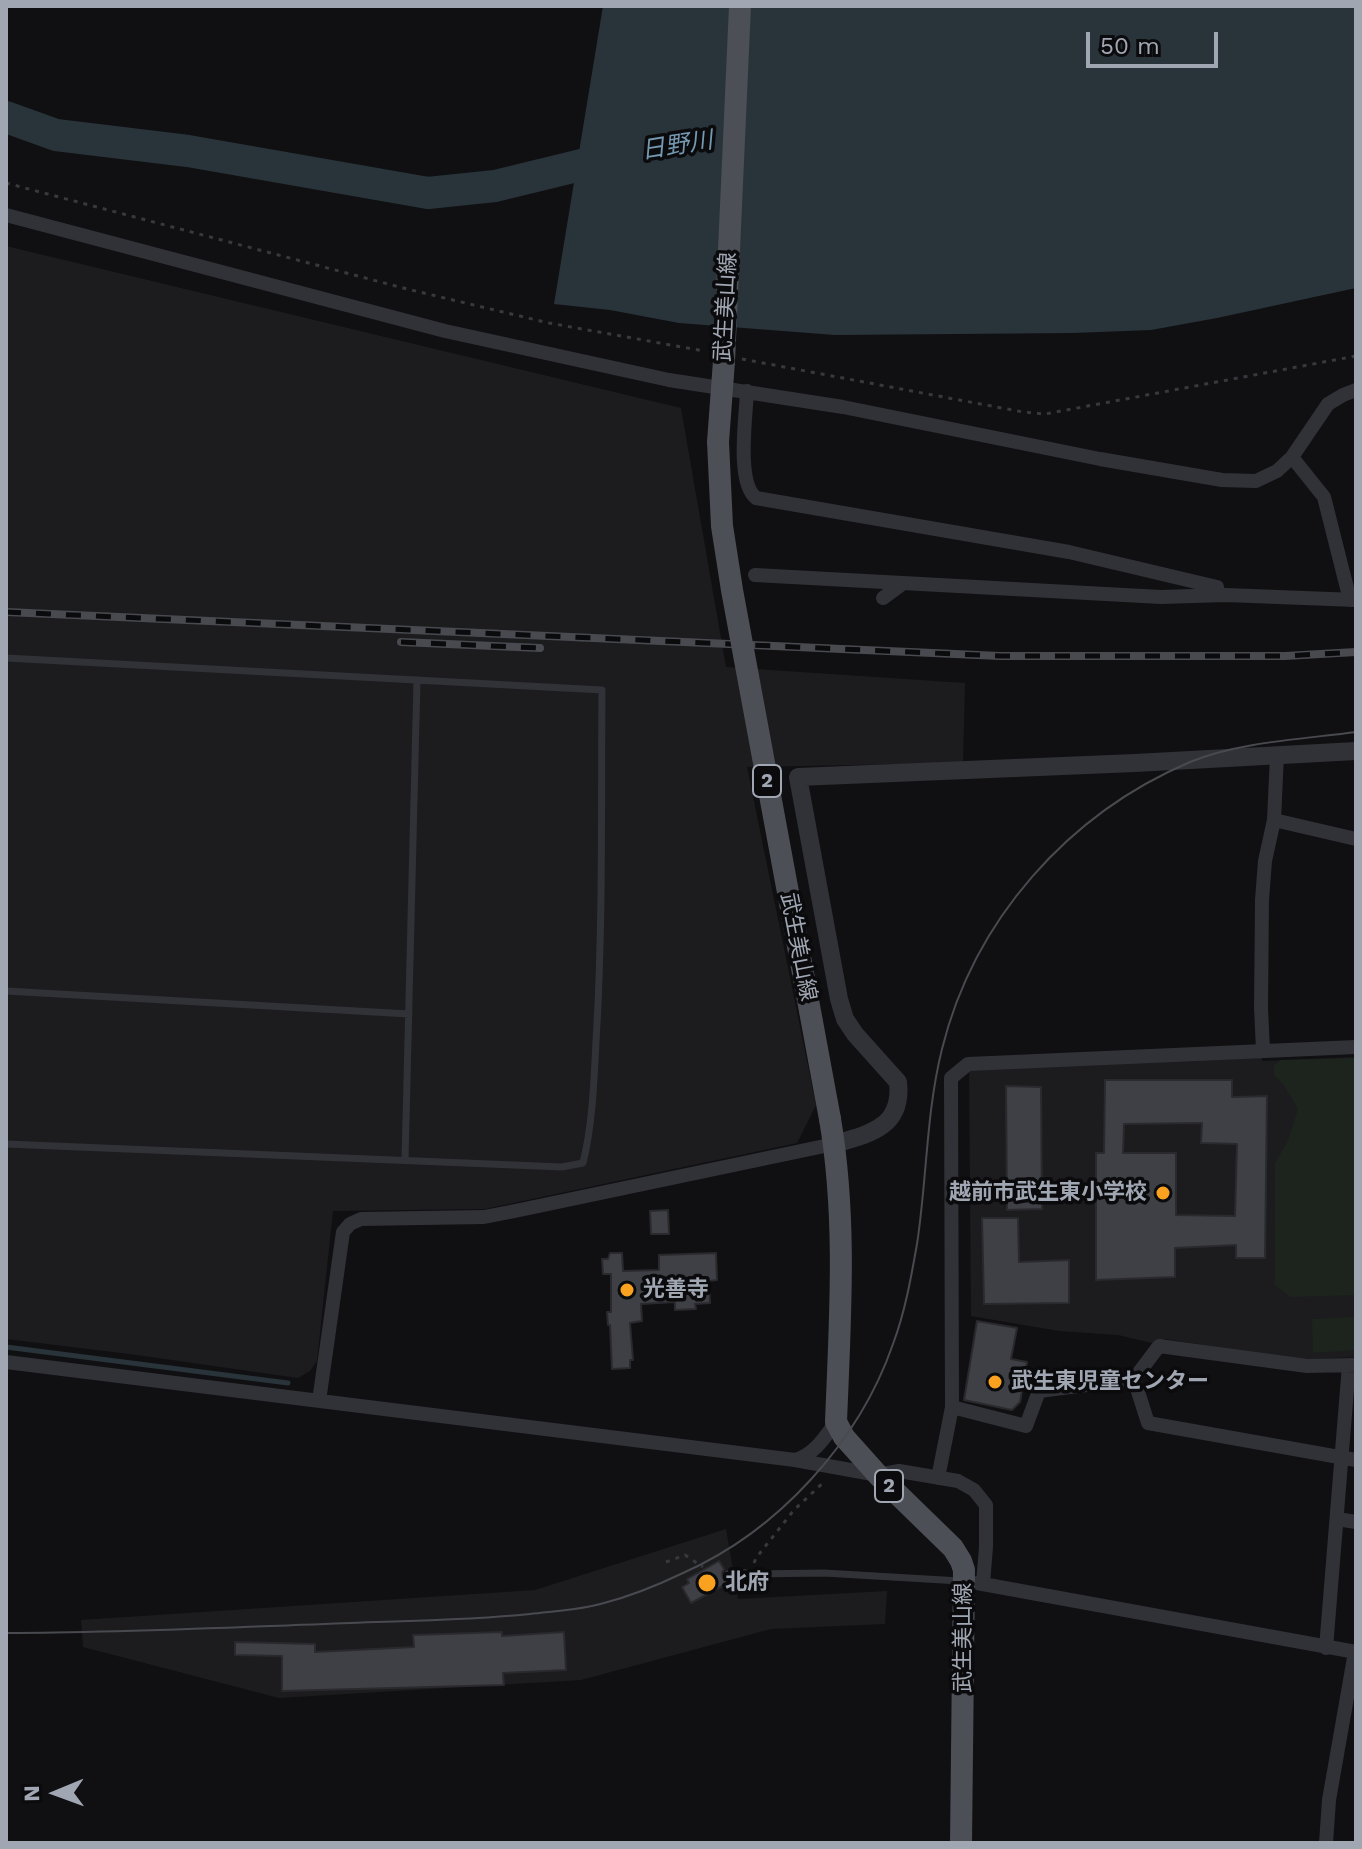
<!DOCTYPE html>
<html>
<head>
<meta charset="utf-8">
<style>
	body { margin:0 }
	#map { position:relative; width:1362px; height:1849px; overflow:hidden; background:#101012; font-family:"Work Sans",sans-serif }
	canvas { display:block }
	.frame { position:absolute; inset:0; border:8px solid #a0a7b3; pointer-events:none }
	.north { position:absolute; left:16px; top:1753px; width:80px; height:80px; -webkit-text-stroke:6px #0b0b0d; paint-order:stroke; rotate:269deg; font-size:22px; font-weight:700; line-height:32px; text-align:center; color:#a0a7b3 }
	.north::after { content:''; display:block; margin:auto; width:28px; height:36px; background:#a0a7b3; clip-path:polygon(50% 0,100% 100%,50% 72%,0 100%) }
	.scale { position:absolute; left:1086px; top:32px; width:132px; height:36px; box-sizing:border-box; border:4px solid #a0a7b3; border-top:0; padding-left:10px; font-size:24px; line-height:28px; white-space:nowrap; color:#a0a7b3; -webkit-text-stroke:6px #0b0b0d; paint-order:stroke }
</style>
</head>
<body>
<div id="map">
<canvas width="1362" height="1849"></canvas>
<div class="frame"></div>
<div class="north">N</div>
<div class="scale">50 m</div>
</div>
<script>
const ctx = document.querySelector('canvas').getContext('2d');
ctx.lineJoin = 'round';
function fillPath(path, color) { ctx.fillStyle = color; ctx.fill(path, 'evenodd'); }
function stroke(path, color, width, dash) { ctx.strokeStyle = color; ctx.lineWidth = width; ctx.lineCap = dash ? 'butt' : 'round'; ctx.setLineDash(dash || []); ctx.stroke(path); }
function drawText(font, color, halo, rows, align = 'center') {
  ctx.font = font + ' "Work Sans","Noto Sans JP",sans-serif'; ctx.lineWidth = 7; ctx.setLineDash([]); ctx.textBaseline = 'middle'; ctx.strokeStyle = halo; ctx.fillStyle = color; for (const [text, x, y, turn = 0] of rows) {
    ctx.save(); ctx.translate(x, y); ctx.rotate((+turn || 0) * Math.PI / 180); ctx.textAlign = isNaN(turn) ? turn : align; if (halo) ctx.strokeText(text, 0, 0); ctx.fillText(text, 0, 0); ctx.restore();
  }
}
fillPath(new Path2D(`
	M6,246L681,408L726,667L965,683L963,763L747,767L816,1105L797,1143L485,1209L333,1211L317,1361L310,1371L298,1378L137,1355L6,1339Z
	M1262,1056V1061L1356,1057V1357L1301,1360L1165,1339L1156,1344L1118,1335L1059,1331L971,1316L969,1070Z
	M726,1529L738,1599L887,1591L885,1624L771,1629L581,1680L279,1698L83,1647L81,1620L535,1590Z`), '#1c1c1f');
fillPath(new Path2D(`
	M1356,1058V1295L1291,1297L1275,1285V1163L1288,1141L1298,1109L1283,1084L1274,1075V1066L1280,1060Z
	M1356,1317V1350L1313,1353L1312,1319Z`), '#1c241d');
fillPath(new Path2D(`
	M603,6H1356V288L1217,318L1151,330L1073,333L835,335L679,323L610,310L554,304Z`), '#29343a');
stroke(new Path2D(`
	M6,1347L288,1383`), '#29343a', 5);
stroke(new Path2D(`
	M6,117L56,135L188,151L428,193L495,186L618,156`), '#29343a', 32);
const building = new Path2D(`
	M1105,1080H1232V1097L1267,1096L1265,1258H1236V1245L1175,1248V1277L1096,1280V1153H1104ZM1202,1123L1201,1143L1237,1144L1235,1216L1176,1215V1153H1123L1124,1124Z
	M1006,1086L1041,1087L1042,1209L1007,1210Z
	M668,1210L669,1234H651L650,1211Z
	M982,1218H1018L1019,1262L1069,1260V1303L984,1304Z
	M610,1253H622L623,1271L659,1270V1255L716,1253L717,1280L709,1281L710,1303L695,1304L696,1309L675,1310V1302L641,1304L642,1321L630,1323L633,1360H630V1368L612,1369L610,1325H608L607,1312H611V1274H603L602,1259H608Z
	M977,1321L1017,1328L1011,1359L1027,1362L1020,1402L1012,1410L964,1400Z
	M719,1561L724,1569L722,1573L723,1578L732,1581L691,1603L682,1587L689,1583L687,1579Z
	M502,1632V1636L564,1632L566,1670L503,1673L504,1685L282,1691V1656L235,1655V1642L315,1644V1652L414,1647L413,1635Z`);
fillPath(building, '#3e4045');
stroke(building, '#2a2a2e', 2);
stroke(new Path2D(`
	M6,183L407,289L549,323L704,351
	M742,359L1023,412L1045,414L1356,356
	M666,1562L685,1555L703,1567
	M754,1563L756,1558L794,1510L825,1481`), '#37393e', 3, [4, 6]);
stroke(new Path2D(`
	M6,658L602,690C601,801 603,913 597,1024C594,1071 594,1118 583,1163L562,1167L6,1144
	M6,991L409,1014
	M405,1160L417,680
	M728,1574L734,1571L752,1574L824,1573L960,1581`), '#313237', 7);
stroke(new Path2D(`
	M6,215L445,331L669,380L843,407L1100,459L1222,480L1256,481L1277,471L1292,457L1328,404L1343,395L1356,390
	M747,391C746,417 736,482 756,498L1069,552L1217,587L1218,595
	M1292,457L1324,497L1350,600
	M755,575L1161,597L1226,595L1356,600
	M883,598L902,584
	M1274,820L1356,839
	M1263,1050L1261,1008L1262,900L1265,861L1274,820L1277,755
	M6,1362L795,1460L878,1475L899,1471L958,1481L974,1490L986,1505V1547L983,1584
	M1134,1379L1148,1423L1356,1460
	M319,1401L343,1232L350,1224L361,1219L484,1217L515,1211L834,1144
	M952,1407L1026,1426L1039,1391L1134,1379L1159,1346L1307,1366L1356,1365
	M795,1460C814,1455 825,1437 836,1422
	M938,1478L952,1407L951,1078L968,1064L1356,1047
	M1337,1519L1356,1522
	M977,1583L1356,1652
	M1326,1648L1349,1365
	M1326,1843L1329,1800L1355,1652`), '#313237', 14);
stroke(new Path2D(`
	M834,1144C870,1134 903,1127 898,1082L855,1034L845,1019L839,999L798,777L1135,763L1356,751`), '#313237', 18);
stroke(new Path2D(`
	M718,442L724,361
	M830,1119C847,1219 840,1320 836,1422L844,1437L878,1475L953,1548L961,1561L964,1570L961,1843`), '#4d4f56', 22);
stroke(new Path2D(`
	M6,1633C112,1633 218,1628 324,1624C393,1621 462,1621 530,1614C555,1611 581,1610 604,1603C631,1596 658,1585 683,1573C778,1531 859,1442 893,1344C905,1312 911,1278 917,1244C927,1179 926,1113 942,1049C974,920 1068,814 1190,762C1238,742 1304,739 1356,732`), '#484a50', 2);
const rail = new Path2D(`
	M6,612L1000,656H1285L1356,652
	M401,642L540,648`);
stroke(rail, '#484a50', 8);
stroke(rail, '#0b0b0d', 5, [15]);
stroke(new Path2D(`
	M724,361L740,6
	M718,442L722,526L732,590L830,1119`), '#4d4f56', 22);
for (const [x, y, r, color] of [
	[1163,1193,8,"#faa220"],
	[627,1290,8,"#faa220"],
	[995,1382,8,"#faa220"],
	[707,1583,10,"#faa220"]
]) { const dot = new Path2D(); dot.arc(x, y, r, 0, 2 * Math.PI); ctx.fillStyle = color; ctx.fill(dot); stroke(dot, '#0b0b0d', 3); }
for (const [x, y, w] of [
	[767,781,28],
	[889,1486,28]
]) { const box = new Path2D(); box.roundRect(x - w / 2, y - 16, w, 32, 6); ctx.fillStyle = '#0b0b0d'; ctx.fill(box); stroke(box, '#a0a7b3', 2); }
drawText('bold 20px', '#a0a7b3', null, [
	["2",767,781],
	["2",889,1486]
]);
drawText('22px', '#a0a7b3', '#0b0b0d', [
	["武生美山線",726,307,-87],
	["武生美山線",798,947,79],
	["武生美山線",964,1638,-90]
]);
drawText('bold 22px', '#a0a7b3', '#0b0b0d', [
	["越前市武生東小学校",1147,1193,"right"],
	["光善寺",643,1290],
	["武生東児童センター",1011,1382],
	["北府",725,1583]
], 'left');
drawText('italic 24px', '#7599b1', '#0b0b0d', [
	["日野川",677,146,-9]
]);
</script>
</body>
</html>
